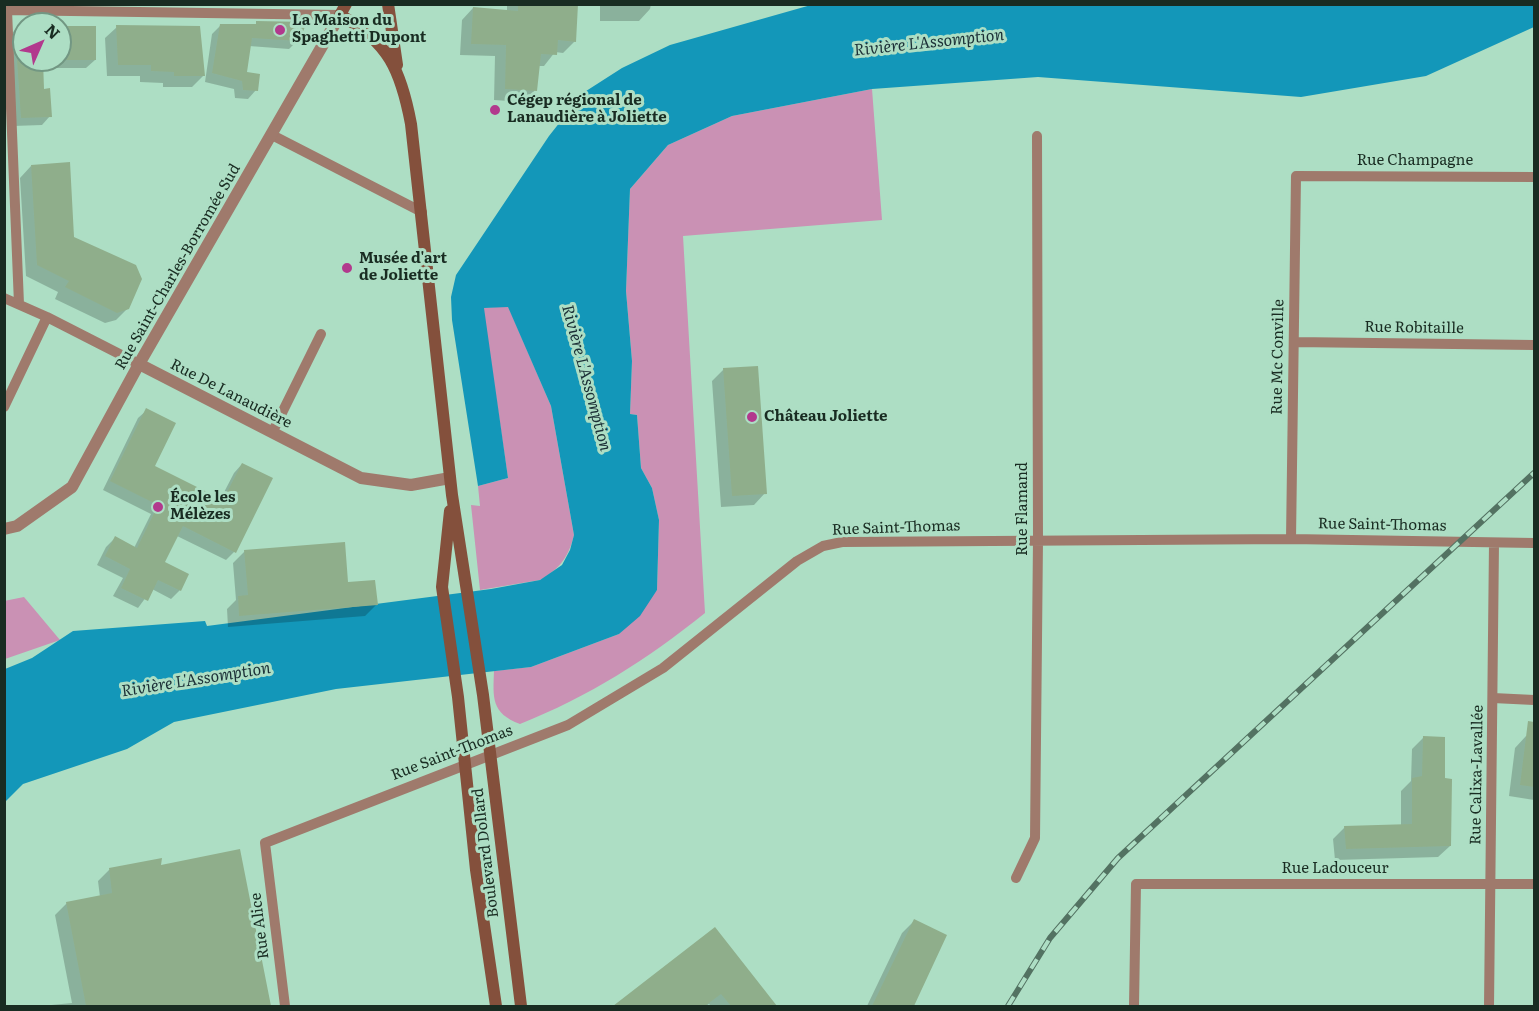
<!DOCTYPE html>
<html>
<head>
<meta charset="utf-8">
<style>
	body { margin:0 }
	#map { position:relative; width:1539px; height:1011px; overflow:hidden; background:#addec4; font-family:Literata,serif }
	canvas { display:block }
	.frame { position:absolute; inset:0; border:6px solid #192c22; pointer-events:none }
	.north { position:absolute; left:12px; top:12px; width:60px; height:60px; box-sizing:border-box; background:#addec4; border:2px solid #729783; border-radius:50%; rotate:45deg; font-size:16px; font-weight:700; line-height:24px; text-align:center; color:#192c22 }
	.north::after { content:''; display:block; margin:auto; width:21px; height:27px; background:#b2398d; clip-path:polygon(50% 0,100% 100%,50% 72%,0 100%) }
</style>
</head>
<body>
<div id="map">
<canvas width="1539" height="1011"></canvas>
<div class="frame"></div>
<div class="north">N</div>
</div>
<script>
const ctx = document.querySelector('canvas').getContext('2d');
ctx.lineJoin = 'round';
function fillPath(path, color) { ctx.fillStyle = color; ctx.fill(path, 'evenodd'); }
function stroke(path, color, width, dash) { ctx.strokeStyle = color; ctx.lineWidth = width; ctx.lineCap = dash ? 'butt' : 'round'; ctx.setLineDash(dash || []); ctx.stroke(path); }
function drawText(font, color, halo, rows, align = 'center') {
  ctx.font = font + ' Literata,serif'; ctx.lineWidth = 6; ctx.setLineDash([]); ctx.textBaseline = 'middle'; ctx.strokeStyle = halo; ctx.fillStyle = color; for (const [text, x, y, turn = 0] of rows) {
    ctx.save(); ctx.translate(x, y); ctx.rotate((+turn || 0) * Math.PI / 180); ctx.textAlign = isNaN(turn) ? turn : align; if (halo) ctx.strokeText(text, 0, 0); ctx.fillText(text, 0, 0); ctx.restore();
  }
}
fillPath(new Path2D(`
	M872,89L882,220L683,236L705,613C648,659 588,697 520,724C491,713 493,698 494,671L531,667L619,634L657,590L659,520L652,488L641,468L637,415L630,414L632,361L626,291L630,189L668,145L732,116Z
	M508,306L551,406L574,535C569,556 560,569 540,580L480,590L471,505L480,506L478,486L508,478L483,308Z
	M24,597L60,640L5,659L4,601Z`), '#ca91b4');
fillPath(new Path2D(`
	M1277,4L1534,5V27L1426,76L1301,97L1038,77L872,89L732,116L668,145L630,189L626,291L632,361L630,414L637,415L641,468L652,488L659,520L657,590L640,616L619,634L531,667L336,689L174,722L127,749L23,784L5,802V669L32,658L73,631L205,621L207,626L491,589L540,580L562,565L570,550L574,535L551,406L508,307L484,308L508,478L478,486L452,320L451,297L456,275L549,136L583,93L622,68L670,45L811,5Z`), '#1397b9');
fillPath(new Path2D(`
	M507,4H576L575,41L563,53L555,52L544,66H538L535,90L524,102L494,100L495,56L460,55L462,20L473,8L507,11Z
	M600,4H651L650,9L639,21H600Z
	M221,25L298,40L289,49L249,46L246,73L256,90L248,99L235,98L234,89L205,82L212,34Z
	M19,26H24V60H60V27L95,60L86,68H41L42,90L50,116L42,125L13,126L10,35Z
	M117,27L204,75L192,87H163V83L140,82V76H107L105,38Z
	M31,166L73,238L128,308L116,320L105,323L55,299L58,292L26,276L20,178Z
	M724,369L765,493L754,505L721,507L712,381Z
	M147,410L153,467L220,500L234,473L242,464L234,552L226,560L177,536L163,563L180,590L171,599L152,589L138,608L113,596L123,578L97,565L106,547L115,538L134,548L151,514L103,490L138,418Z
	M245,551L347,584L376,605L365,616L228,627L227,609L236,600L233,563Z
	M1526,736L1534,737V800L1509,796L1515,748Z
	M1423,738L1443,779L1450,846L1438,857L1335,860L1333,839L1345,827L1401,826V791L1411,781L1412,749Z
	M239,851L269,1006H41L72,1003L55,915L67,903L100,897L98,881L109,870L159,867Z
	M914,921L945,936L912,1006H867L902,933Z
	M715,929L775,1006H711L709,1004L706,1006H615Z`), '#0003');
fillPath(new Path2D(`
	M518,4H578L576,42L558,40L557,55L541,54L537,91L505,89L506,45L471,44L473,7L518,11Z
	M256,21L307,22L299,41L252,38L247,72L260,74L258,91L243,90L242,81L212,73L220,24H256Z
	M116,25L200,26L205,76H174V72L151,71V65H118Z
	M60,26H96V60H60Z
	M17,60H43L44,89L50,88L52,117L21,118Z
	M70,162L74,237L136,265L142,279L129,309L117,313L65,287L69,281L37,265L31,165Z
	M758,366L767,494L732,496L723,368Z
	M146,408L176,423L155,466L223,500L242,463L273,478L236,553L183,526L165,562L189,574L181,591L158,580L148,601L121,588L130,569L105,556L115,536L137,548L158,505L110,481Z
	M345,542L348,582L375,580L378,605L239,616L238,596L248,595L244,550Z
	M1528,721L1534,722V787L1520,785Z
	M1423,736L1445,737V778L1452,779L1451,846L1346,849L1344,826L1412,824V778L1422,776Z
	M240,849L271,1006H86L66,902L112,893L109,868L162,858L161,865Z
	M914,919L947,935L914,1006H872Z
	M715,927L777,1006H731L721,994L705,1006H613Z`), '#8fae8b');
stroke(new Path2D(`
	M4,10L340,15
	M7,10L19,304
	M272,135L422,212
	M4,298L47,317L139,364
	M1294,342L1534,345
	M4,407L47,317
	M273,431L321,334
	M1291,539L1296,176L1534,177
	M1493,698L1534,700
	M1016,878L1035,838L1038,540L1037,136
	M285,1006L265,843L568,725L663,668L797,561L823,546L842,542L1291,539L1534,543
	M1134,1006L1136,884H1534
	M1489,1006L1494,543`), '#9f7a6c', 10);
stroke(new Path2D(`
	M139,364L361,478L411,485L450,478
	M4,529L17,526L72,487L139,364L340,15`), '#9f7a6c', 12);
stroke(new Path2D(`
	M346,4L340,15C389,42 401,71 411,124L452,495L483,695L521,1006
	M388,4L397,65
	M450,511L442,587L458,697L476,870L496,1006`), '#84503c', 12);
const rail = new Path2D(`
	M1008,1006L1050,938L1118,858L1534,473`);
stroke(rail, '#537262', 6);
stroke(rail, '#addec4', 4, [11]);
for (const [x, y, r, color] of [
	[280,30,6,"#b2398d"],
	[495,110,6,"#b2398d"],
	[347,268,6,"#b2398d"],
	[752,417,6,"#b2398d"],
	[158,507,6,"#b2398d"]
]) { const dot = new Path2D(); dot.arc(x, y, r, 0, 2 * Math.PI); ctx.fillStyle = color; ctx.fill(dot); stroke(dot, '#addec4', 2); }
drawText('bold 15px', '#192c22', '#addec4', [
	["La Maison du",292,21],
	["Spaghetti Dupont",292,38],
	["Cégep régional de",507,101],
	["Lanaudière à Joliette",507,118],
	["Musée d'art",359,259],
	["de Joliette",359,276],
	["Château Joliette",764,417],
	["École les",170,498],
	["Mélèzes",170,515]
], 'left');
drawText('15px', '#192c22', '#addec4', [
	["Rue Champagne",1415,161],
	["Rue Saint-Charles-Borromée Sud",178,267,-60],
	["Rue Robitaille",1414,328,1],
	["Rue Mc Conville",1278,357,-89],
	["Rue De Lanaudière",231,394,27],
	["Rue Flamand",1023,509,-90],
	["Rue Saint-Thomas",1382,525,1],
	["Rue Saint-Thomas",896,528,-2],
	["Rue Saint-Thomas",452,753,-21],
	["Rue Calixa-Lavallée",1477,775,-89],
	["Boulevard Dollard",486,853,-97],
	["Rue Ladouceur",1335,869],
	["Rue Alice",260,926,-97]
]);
drawText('italic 16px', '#1c3037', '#addec4', [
	["Rivière L'Assomption",929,43,-6],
	["Rivière L'Assomption",586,378,75],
	["Rivière L'Assomption",196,680,-9]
]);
</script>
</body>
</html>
